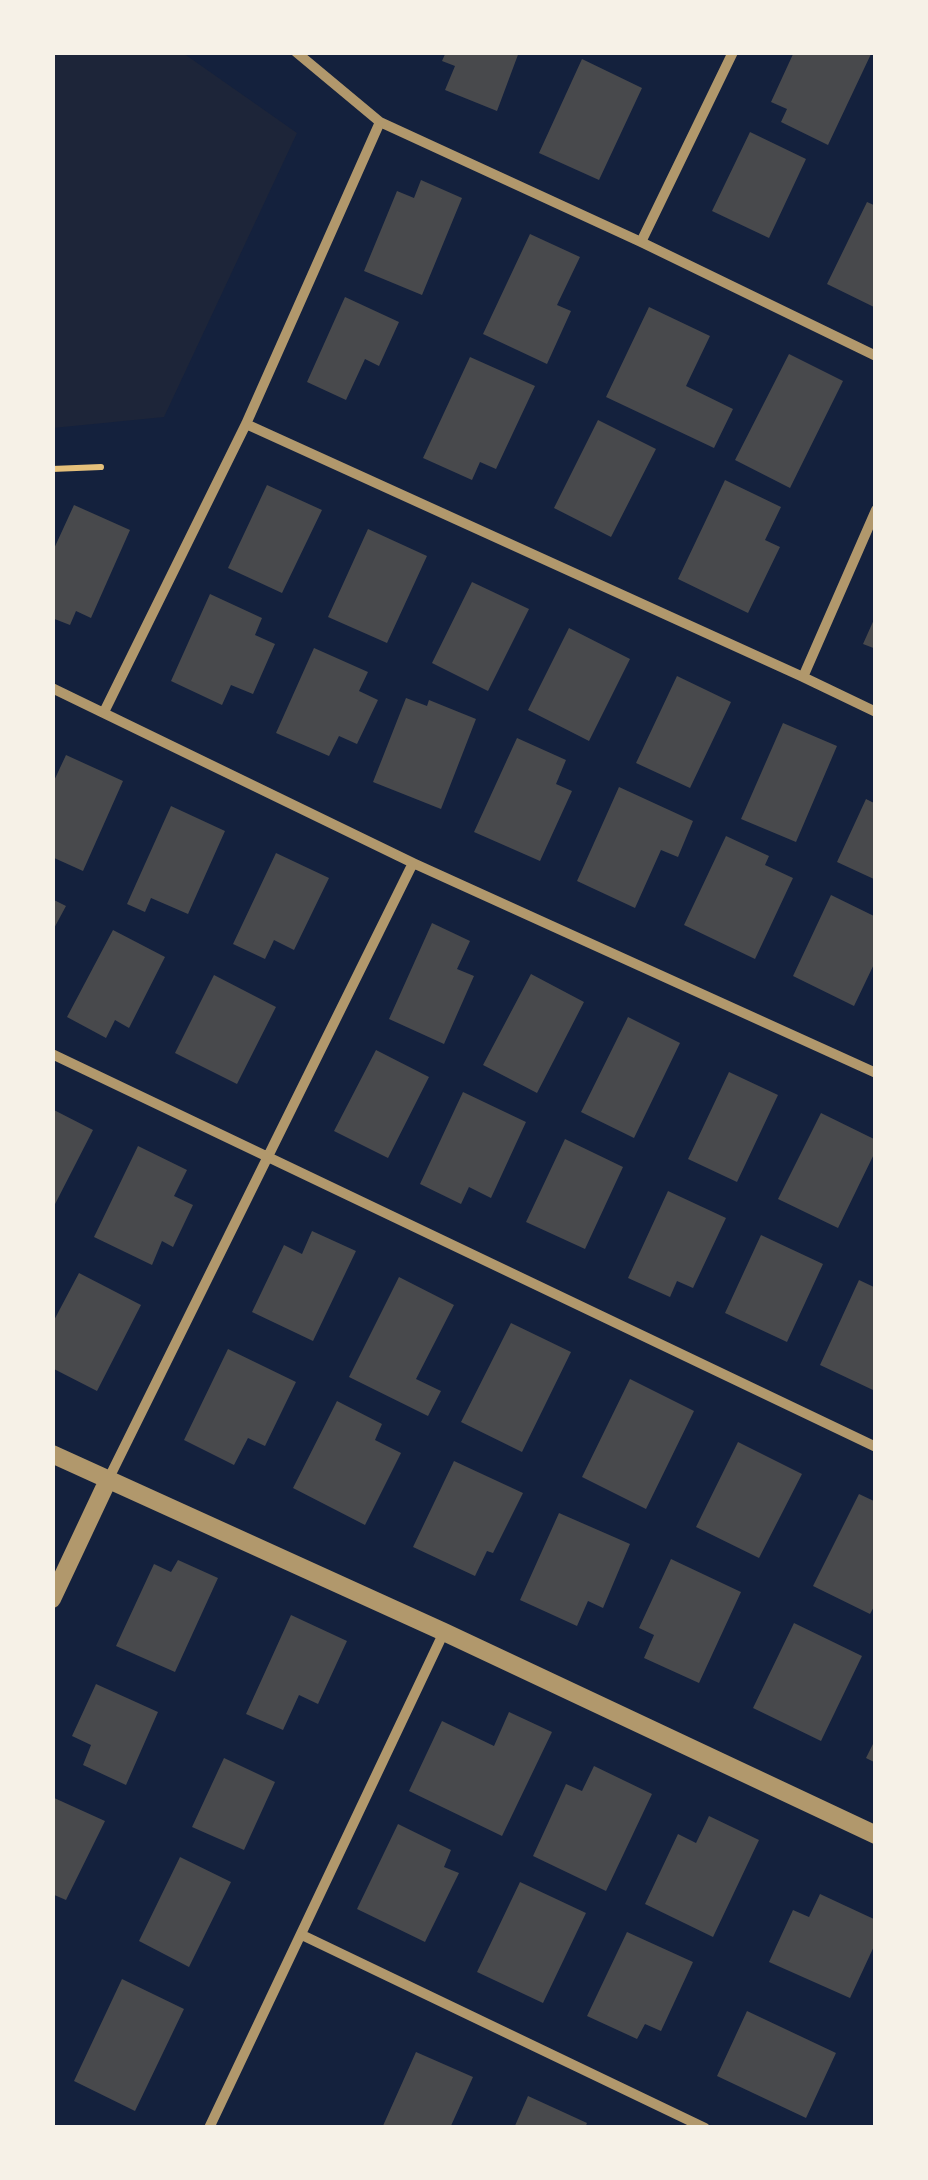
<!DOCTYPE html>
<html>
<head>
<meta charset="utf-8">
<style>
	body { margin:0 }
	#map { position:relative; width:928px; height:2180px; overflow:hidden; background:#14213d; font-family:Roboto,sans-serif }
	canvas { display:block }
	.frame { position:absolute; inset:0; border:55px solid #f6f1e7; pointer-events:none }
</style>
</head>
<body>
<div id="map">
<canvas width="928" height="2180"></canvas>
<div class="frame"></div>
</div>
<script>
const ctx = document.querySelector('canvas').getContext('2d');
ctx.lineJoin = 'round';
function fillPath(path, color) { ctx.fillStyle = color; ctx.fill(path, 'evenodd'); }
function stroke(path, color, width, dash) { ctx.strokeStyle = color; ctx.lineWidth = width; ctx.lineCap = dash ? 'butt' : 'round'; ctx.setLineDash(dash || []); ctx.stroke(path); }
fillPath(new Path2D(`
	M53,52L183,53L297,133L164,417L53,428Z`), '#1d2539');
fillPath(new Path2D(`
	M446,52H519L497,111L445,90L455,66L442,61Z
	M794,52L871,54L828,145L781,122L787,109L771,102Z
	M582,59L642,88L599,180L539,153Z
	M750,132L806,159L769,238L712,211Z
	M421,180L462,198L422,295L364,271L397,191L414,198Z
	M867,202L876,206V308L827,284Z
	M530,234L580,257L557,305L571,311L547,364L483,334Z
	M345,297L399,322L379,366L365,359L346,400L307,382Z
	M649,307L710,336L686,386L733,409L714,448L606,397Z
	M789,354L843,381L790,488L735,460Z
	M470,357L535,386L496,469L480,462L472,480L423,458Z
	M598,420L656,449L611,537L554,508Z
	M725,480L781,507L765,540L780,547L748,613L678,579Z
	M267,485L322,510L282,593L228,568Z
	M74,505L130,530L91,618L76,611L70,625L52,618V553Z
	M368,529L427,556L387,643L328,617Z
	M472,582L529,609L488,691L432,663Z
	M210,594L262,618L255,635L275,644L253,694L231,685L222,705L171,681Z
	M876,615V649L863,644Z
	M569,628L630,659L589,741L528,710Z
	M314,648L368,672L359,691L378,700L357,744L339,736L329,756L276,733Z
	M677,676L731,702L690,788L636,763Z
	M406,698L427,706L429,700L476,719L441,809L373,782Z
	M783,723L837,746L796,842L741,819Z
	M517,738L566,760L556,784L572,791L540,861L474,832Z
	M66,755L123,781L83,871L52,857V785Z
	M619,787L693,821L678,857L661,850L635,908L577,881Z
	M866,799L876,804V880L837,862Z
	M171,806L225,831L188,914L151,898L145,912L127,904Z
	M726,836L769,856L765,865L793,878L755,959L684,925Z
	M276,853L329,878L294,950L274,940L265,959L233,944Z
	M831,895L876,917V960L854,1006L793,976Z
	M52,899L66,906L52,932Z
	M432,923L470,941L457,969L474,976L444,1044L389,1019Z
	M113,930L165,957L129,1028L115,1020L106,1038L67,1017Z
	M531,974L584,1002L537,1093L483,1065Z
	M214,975L276,1007L237,1084L175,1053Z
	M628,1017L680,1043L634,1138L581,1112Z
	M376,1050L429,1077L388,1158L334,1131Z
	M729,1072L778,1095L737,1182L688,1159Z
	M463,1092L526,1122L491,1198L469,1187L461,1204L420,1184Z
	M52,1109L93,1130L52,1210Z
	M821,1113L876,1140V1150L838,1228L778,1199Z
	M565,1139L623,1167L585,1249L526,1222Z
	M138,1146L187,1170L174,1196L193,1205L173,1247L162,1241L152,1265L94,1237Z
	M668,1191L726,1218L693,1288L677,1281L670,1297L628,1278Z
	M312,1231L356,1251L313,1341L252,1312L284,1245L302,1254Z
	M761,1235L823,1264L787,1342L725,1313Z
	M79,1273L141,1305L97,1391L52,1368V1324Z
	M399,1277L454,1305L416,1379L441,1391L428,1416L349,1377Z
	M859,1280L876,1288V1385L873,1390L820,1365Z
	M511,1323L571,1352L522,1452L461,1422Z
	M228,1349L296,1382L265,1446L248,1438L234,1465L184,1440Z
	M630,1379L694,1411L646,1509L582,1477Z
	M337,1401L382,1424L375,1440L401,1453L365,1525L293,1488Z
	M738,1442L802,1474L759,1558L696,1527Z
	M454,1461L523,1493L493,1553L487,1551L475,1576L413,1547Z
	M859,1494L876,1502V1603L870,1614L813,1586Z
	M559,1513L630,1544L603,1608L588,1601L577,1626L520,1600Z
	M671,1559L741,1592L699,1683L644,1658L654,1635L639,1628Z
	M178,1560L218,1578L175,1672L116,1646L154,1564L171,1572Z
	M291,1615L347,1641L318,1704L299,1695L283,1730L246,1714Z
	M794,1623L862,1656L821,1741L753,1708Z
	M96,1684L158,1712L126,1785L83,1765L91,1745L72,1736Z
	M509,1712L552,1732L502,1836L409,1791L442,1721L494,1746Z
	M876,1738V1763L866,1758Z
	M224,1758L275,1782L244,1850L192,1827Z
	M594,1766L652,1794L606,1891L533,1856L566,1784L582,1791Z
	M52,1797L105,1821L66,1900L52,1894Z
	M709,1816L759,1840L713,1937L645,1904L678,1834L696,1843Z
	M398,1824L451,1850L444,1867L459,1873L425,1942L357,1909Z
	M180,1857L231,1882L189,1967L139,1941Z
	M520,1882L586,1913L543,2003L477,1972Z
	M820,1894L876,1920V1942L850,1998L769,1962L793,1910L809,1917Z
	M627,1932L693,1962L661,2031L645,2024L637,2039L587,2016Z
	M122,1979L184,2009L135,2111L74,2081Z
	M747,2011L836,2053L806,2118L717,2076Z
	M416,2052L473,2077L450,2128H382Z
	M528,2096L587,2123L585,2128H514Z`), '#48494c');
stroke(new Path2D(`
	M52,469L101,467`), '#e5c07b', 6);
stroke(new Path2D(`
	M296,52L380,122L641,242L876,356
	M641,242L733,52
	M246,424L803,677
	M876,510L803,677L876,712
	M52,688L413,863L876,1073
	M104,712L246,424L380,122
	M52,1054L876,1447
	M108,1480L413,863
	M302,1935L705,2128
	M209,2128L444,1632`), '#b1986c', 10);
stroke(new Path2D(`
	M52,1454L444,1632L876,1835
	M52,1599L108,1480`), '#b1986c', 18);
</script>
</body>
</html>
